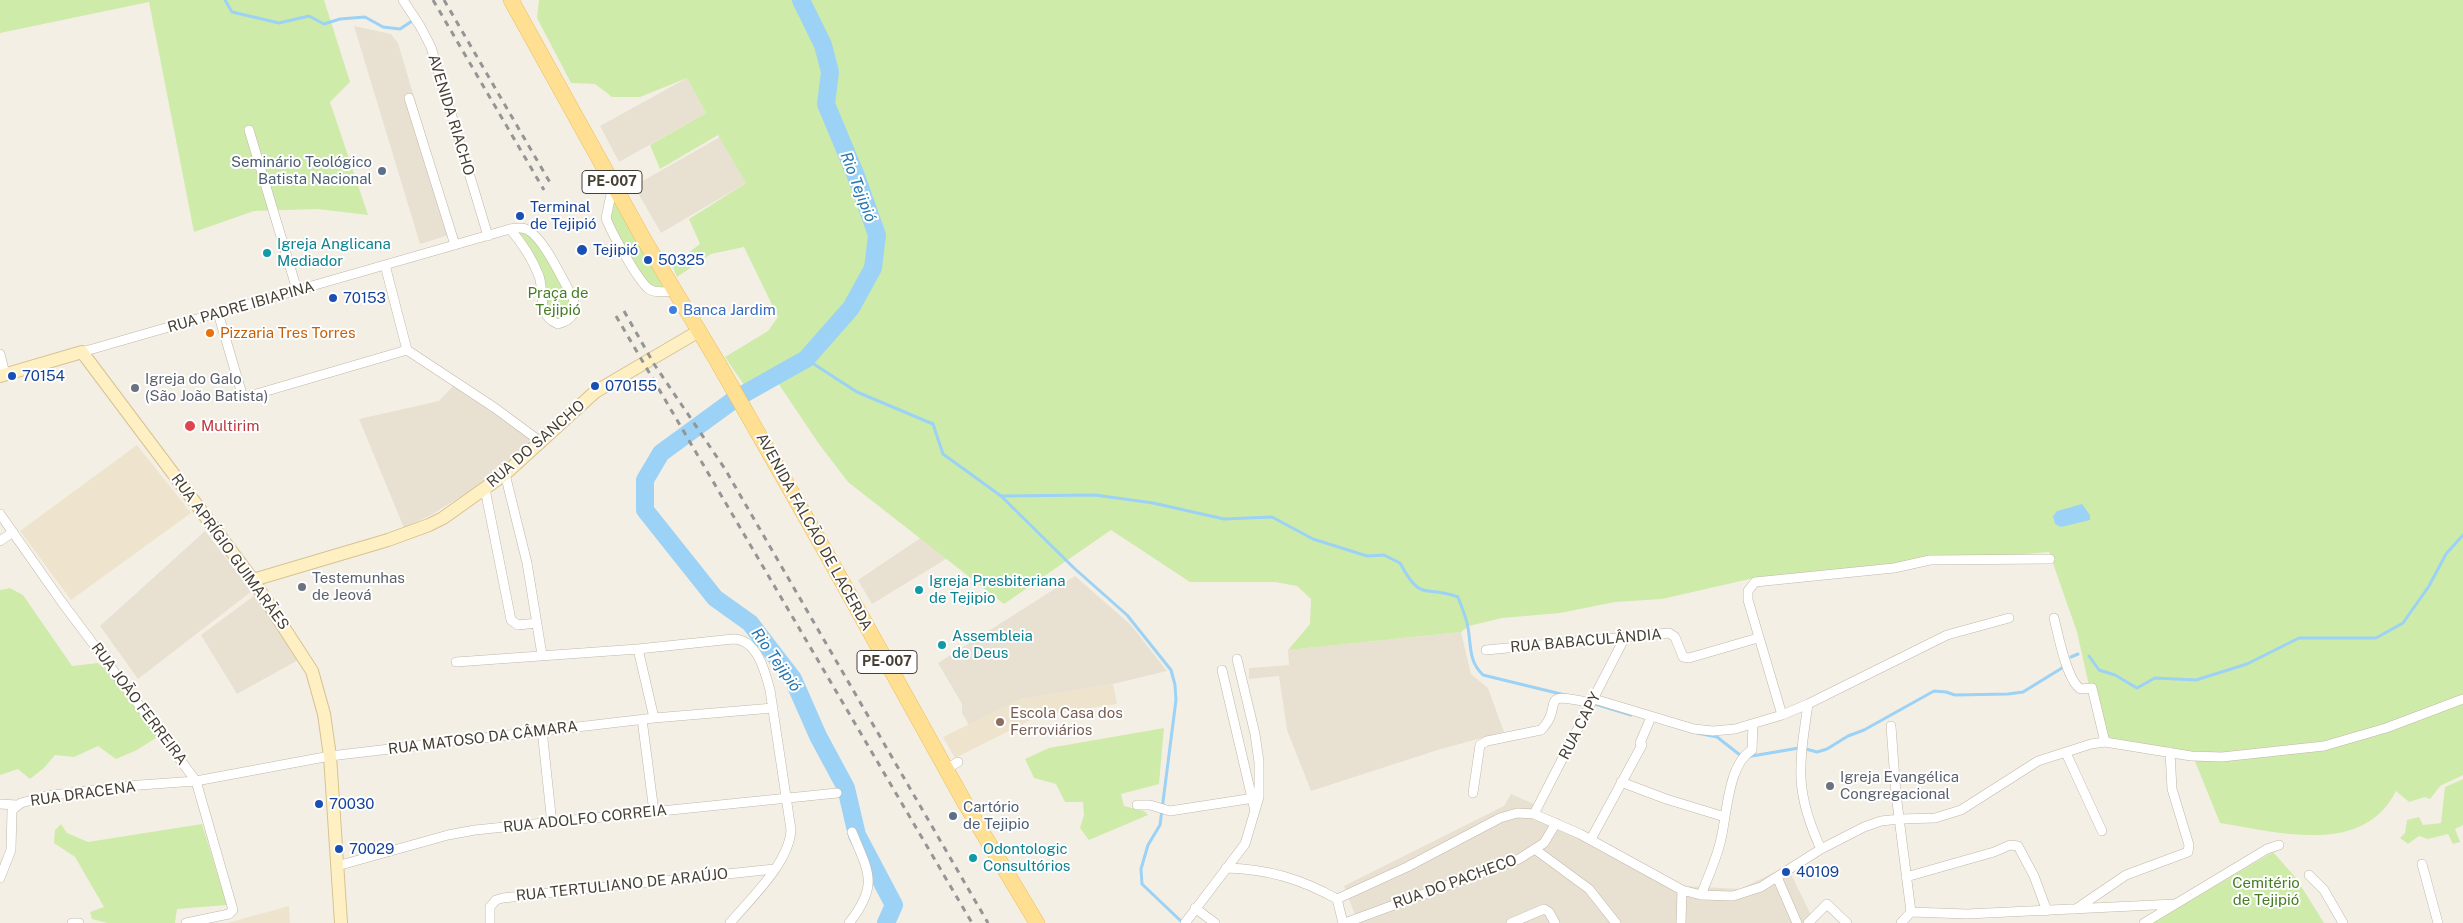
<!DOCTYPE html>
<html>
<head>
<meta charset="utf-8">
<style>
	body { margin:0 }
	canvas { display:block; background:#f4efe5 }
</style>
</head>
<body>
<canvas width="2463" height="923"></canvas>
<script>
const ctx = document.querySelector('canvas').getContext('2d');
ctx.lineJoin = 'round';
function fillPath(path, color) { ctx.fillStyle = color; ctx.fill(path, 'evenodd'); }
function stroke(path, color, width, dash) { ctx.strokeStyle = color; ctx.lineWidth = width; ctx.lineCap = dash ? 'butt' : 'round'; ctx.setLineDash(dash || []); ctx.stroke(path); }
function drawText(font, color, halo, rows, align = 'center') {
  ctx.font = font + ' "Public Sans",sans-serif'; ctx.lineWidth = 4; ctx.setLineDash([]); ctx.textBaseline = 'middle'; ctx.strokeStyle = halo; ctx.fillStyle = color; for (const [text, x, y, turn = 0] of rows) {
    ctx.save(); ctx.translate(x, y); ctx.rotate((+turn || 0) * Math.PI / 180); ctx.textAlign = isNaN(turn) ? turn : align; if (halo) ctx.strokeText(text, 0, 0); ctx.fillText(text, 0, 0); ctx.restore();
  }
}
fillPath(new Path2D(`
	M354,26L391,34L398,43L455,233L420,244Z
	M687,78L706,113L619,162L600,126Z
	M720,137L746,183L661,233L634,186Z
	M453,386L533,440L502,471L431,515L404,528L359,419L439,401Z
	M205,531L252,591L138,679L100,626Z
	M928,533L951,556L872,604L858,580Z
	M1075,576L1131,625L1167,671L1113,684L1021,699L969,725L962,713V704L938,663Z
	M255,595L300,659L237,694L201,635Z
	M1461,632L1471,674L1488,688L1504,732L1441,749L1311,791L1287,730L1279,676L1249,679V668L1289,665L1288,650Z
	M1511,794L1534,804L1530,812L1580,834L1685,886L1740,889L1787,866L1815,923H1358L1344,886L1504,806Z`), '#e8e1d2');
fillPath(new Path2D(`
	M137,445L191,513L71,600L20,531Z
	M1113,684L1117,704L1031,717V720L955,758L943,737L1021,699Z
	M289,906L290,923H227Z`), '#eee4cd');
fillPath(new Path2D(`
	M0,0H324L350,82L330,102L368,215L317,209L254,211L194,232L149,2L0,33Z
	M539,0H2463V697L2376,727L2463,704V775L2440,786L2430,799L2425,797L2409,802L2396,791C2363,857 2278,832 2220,823L2192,754L2101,739L2077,632L2049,552L1754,578L1662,599L1615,602L1560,613L1502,618L1469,626L1461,632L1288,650L1310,624L1311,599L1297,586L1275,582H1190L1111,530L1004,604L848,482L819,444L776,380L744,385L725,357L768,331L778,317L744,247L711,254L677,277L672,265L700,244L689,219L746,183L718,135L660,169L650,145L706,113L687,78L640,97H612L595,84L571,83L537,18Z
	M614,194L665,291L654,290L641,280L607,218Z
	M512,228L529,229L574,298L571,316L551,321L539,278Z
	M10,588L23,595L72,666L98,663L114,678L159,736L137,750L116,759L98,746L74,757L55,755L44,768L30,779L18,769L0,775V590Z
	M1164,728L1159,784L1121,794L1124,806L1144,811L1148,815L1089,840L1080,828L1084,815L1083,802H1065L1056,784L1034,778L1025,759L1049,748Z
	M2463,779V825L2455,829L2460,842L2453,844L2448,834L2428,839L2419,836L2408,844L2400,838L2405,833L2407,820L2419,817L2423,825L2441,823L2445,787Z
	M61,824L67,833L88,842L202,824L227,905L177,909L175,923H107L92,919L90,912L104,907L75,857L54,843L55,830Z
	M2273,852L2296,878L2324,923H2152Z`), '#cfebaa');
fillPath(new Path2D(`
	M2082,504L2090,515V520L2061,527L2055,524L2053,516L2057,511Z`), '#9cd2f5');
stroke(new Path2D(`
	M225,0L232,12L279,23L309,16L324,24L340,19L365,17L383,27L400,29L412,21
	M806,359L857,392L933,424L943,454L1001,496L1074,568L1127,615L1171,670L1175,685L1176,700L1160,825L1148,845L1141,869L1142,884L1183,923
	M1002,496L1095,495L1153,503L1224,519L1272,517L1313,539L1367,556L1384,555L1400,563C1422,604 1424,584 1458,597C1461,605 1465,615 1467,623C1472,643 1467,660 1483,675L1565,695
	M2089,656L2099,670L2115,675L2137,688L2155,678L2196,680L2247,664L2299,638H2376L2403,623L2429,586L2446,554L2463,535
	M2071,657L2078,654
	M1595,704L1631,715
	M1697,733L1717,737L1740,755L1746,757L1799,748
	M1806,749L1817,752L1827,749L1848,736L1864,730L1934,691L1946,692L1955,695L2008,694L2023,692L2062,668`), '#9cd2f5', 3);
stroke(new Path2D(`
	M801,0L823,45L830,72L826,104L856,176L877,235L873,268L851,308L806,359L735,399L661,453L645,480V510L715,598L750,623L793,679L818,736L846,788L857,835L894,905L886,923`), '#9cd2f5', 18);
const street = new Path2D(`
	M403,0L420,26L431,47L488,236
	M409,98L455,245
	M249,130L297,290
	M613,185L606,218C611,232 638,281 649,289C656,294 667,291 676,291
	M385,265L407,350L495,408L541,442
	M218,313L242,394L246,397L407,350
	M82,352L510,229C515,228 521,227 526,229C544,237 563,281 573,298C577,313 572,320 558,324C536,315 545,293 539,276C532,258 522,243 510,229
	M0,354L5,374
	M505,474L527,563L542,655
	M485,489L511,620L518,625L537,623
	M0,514L61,601L196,781L233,910L229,914L186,923
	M0,541L13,532
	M2054,618C2058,634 2067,682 2081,689L2092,688L2105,742
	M1486,650L1669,633L1675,637L1683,657L1689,658L1758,638
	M456,662L638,649
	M1222,670L1255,811
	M1594,699L1694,729L1713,731L1735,729L1782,715L1808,704L1947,635L2009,618
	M1808,704C1799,766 1794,791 1821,849
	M1782,715L1748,600V591L1755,582L1894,568L1930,560L2050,559
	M654,718L638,649L733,639C757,639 765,671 770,690L791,830C789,863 751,898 730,923
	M642,719L654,812
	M1891,726L1896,794L1911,912
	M542,730L552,824
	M2066,753L2102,831
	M946,769L958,762
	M1621,782L1666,799L1725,817
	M1473,793L1480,745L1487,741L1541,730C1566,705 1534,690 1591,703
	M0,804L17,805
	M1137,805H1150L1170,811L1254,798
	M1534,814L1625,637
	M1591,839L1642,745L1640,743L1649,722
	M1536,850L1589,889L1616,923
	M2422,864L2438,923
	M337,866L448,835L475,830L837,793
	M1226,868C1268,869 1301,879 1337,899L1343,923
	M2309,875L2324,890L2343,923
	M1777,877L1797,923
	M1906,877L1994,852L2010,845L2018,846L2034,876L2047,911
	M0,878L11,850L12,810L21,803L46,796L126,786L196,781L330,756L654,718L773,708
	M1701,895C1708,877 1717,858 1721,839C1727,814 1728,764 1752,750L1753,725
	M1337,899L1407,867L1500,818L1517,813L1534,814L1580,834L1682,890L1701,895L1733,896L1761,887L1821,849L1864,827L1881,821L1900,819L1935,818L1961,810L2038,761L2091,744L2105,742L2191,756L2222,757L2324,746L2386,728L2463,699
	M1195,908L1215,923
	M2076,909L2126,875L2188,852L2189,845L2172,789L2170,752
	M72,923H79
	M490,923V907L496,900L503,898L774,869
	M849,923C879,885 869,873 852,832
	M1185,923L1245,844L1259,797V762L1255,734L1237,659
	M1345,923L1519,859L1544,843L1556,823
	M1511,923L1544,909L1549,912L1555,923
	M1681,923L1682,890
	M1808,923L1827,904L1847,923
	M1901,923L1911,912L1967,914L2175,904
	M2144,923L2267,849L2279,845`);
const secondary = new Path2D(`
	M0,376L82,352L253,580L312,671L324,714L330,756L341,923
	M253,580L388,540L429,525L443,518L505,474L595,392L699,331`);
const primary = new Path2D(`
	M511,0L643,238L717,361L829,558L966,805L1037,923`);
stroke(street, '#c0b7a7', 10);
stroke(secondary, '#d6c391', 14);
stroke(primary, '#ecbe5a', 16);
stroke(street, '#fff', 9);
stroke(secondary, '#fff0c3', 12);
stroke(primary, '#ffdf92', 15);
stroke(new Path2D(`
	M433,0L544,190
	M444,0L552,186
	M624,311L654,364L725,469L988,923
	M616,316L972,923`), '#959595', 3, [6, 6]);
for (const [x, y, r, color] of [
	[382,171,5,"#5c6f8a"],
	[520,216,5,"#1a4fb4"],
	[582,250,6,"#1a4fb4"],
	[267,253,5,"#0f9aa8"],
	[648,260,5,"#1a4fb4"],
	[333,298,5,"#1a4fb4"],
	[673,310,5,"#3f7fe0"],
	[210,333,5,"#e8710a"],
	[12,376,5,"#1a4fb4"],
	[595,386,5,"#1a4fb4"],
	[135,388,5,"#6b7280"],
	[190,426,6,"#e0444e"],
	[302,587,5,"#6b7280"],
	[919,590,5,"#0f9aa8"],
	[942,645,5,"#0f9aa8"],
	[1000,722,5,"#8d6e63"],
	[1830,786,5,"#6b7280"],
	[319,804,5,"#1a4fb4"],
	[953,816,5,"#5c6f8a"],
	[339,849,5,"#1a4fb4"],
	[973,858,5,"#0f9aa8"],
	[1786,872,5,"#1a4fb4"]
]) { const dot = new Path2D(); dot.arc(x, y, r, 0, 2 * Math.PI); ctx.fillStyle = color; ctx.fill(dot); stroke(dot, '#fff', 2); }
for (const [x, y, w] of [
	[612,182,60],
	[887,662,60]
]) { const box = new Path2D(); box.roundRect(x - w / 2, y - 11.5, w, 23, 4); ctx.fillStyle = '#fff'; ctx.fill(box); stroke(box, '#463f34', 1); }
drawText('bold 14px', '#463f34', null, [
	["PE-007",612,182],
	["PE-007",887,662]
]);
drawText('15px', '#463f34', '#fff', [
	["AVENIDA RIACHO",451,115,73],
	["RUA PADRE IBIAPINA",241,307,-16],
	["RUA DO SANCHO",536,444,-41],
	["AVENIDA FALCÃO DE LACERDA",814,532,61],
	["RUA APRÍGIO GUIMARÃES",230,552,54],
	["RUA BABACULÂNDIA",1586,641,-5],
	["RUA JOÃO FERREIRA",139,704,53],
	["RUA CAPY",1580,726,-63],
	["RUA MATOSO DA CÂMARA",483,738,-7],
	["RUA DRACENA",83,794,-8],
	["RUA ADOLFO CORREIA",585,819,-6],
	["RUA DO PACHECO",1455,882,-20],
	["RUA TERTULIANO DE ARAÚJO",622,885,-6]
]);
drawText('15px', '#4e5e75', '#fff', [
	["Seminário Teológico",372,162],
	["Batista Nacional",372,179],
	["Cartório",963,807,"left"],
	["de Tejipio",963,824,"left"]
], 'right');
drawText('15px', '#164399', '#fff', [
	["Terminal",530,207],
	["de Tejipió",530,224],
	["Tejipió",593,250],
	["50325",658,260],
	["70153",343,298],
	["70154",22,376],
	["070155",605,386],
	["70030",329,804],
	["70029",349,849],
	["40109",1796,872]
], 'left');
drawText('15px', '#0d838f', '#fff', [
	["Igreja Anglicana",277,244],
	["Mediador",277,261],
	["Igreja Presbiteriana",929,581],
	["de Tejipio",929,598],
	["Assembleia",952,636],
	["de Deus",952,653],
	["Odontologic",983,849],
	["Consultórios",983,866]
], 'left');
drawText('15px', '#467c23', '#fff', [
	["Praça de",558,293],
	["Tejipió",558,310],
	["Cemitério",2266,883],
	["de Tejipió",2266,900]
]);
drawText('15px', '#366cbe', '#fff', [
	["Banca Jardim",683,310]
], 'left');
drawText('15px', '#c56008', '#fff', [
	["Pizzaria Tres Torres",220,333]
], 'left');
drawText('15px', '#5b616d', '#fff', [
	["Igreja do Galo",145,379],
	["(São João Batista)",145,396],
	["Testemunhas",312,578],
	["de Jeová",312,595],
	["Igreja Evangélica",1840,777],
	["Congregacional",1840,794]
], 'left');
drawText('15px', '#be3a42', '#fff', [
	["Multirim",201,426]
], 'left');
drawText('15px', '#785e54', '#fff', [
	["Escola Casa dos",1010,713],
	["Ferroviários",1010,730]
], 'left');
drawText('italic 16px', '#2578b2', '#fff', [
	["Rio Tejipió",858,187,69],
	["Rio Tejipió",776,660,55]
]);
</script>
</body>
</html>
